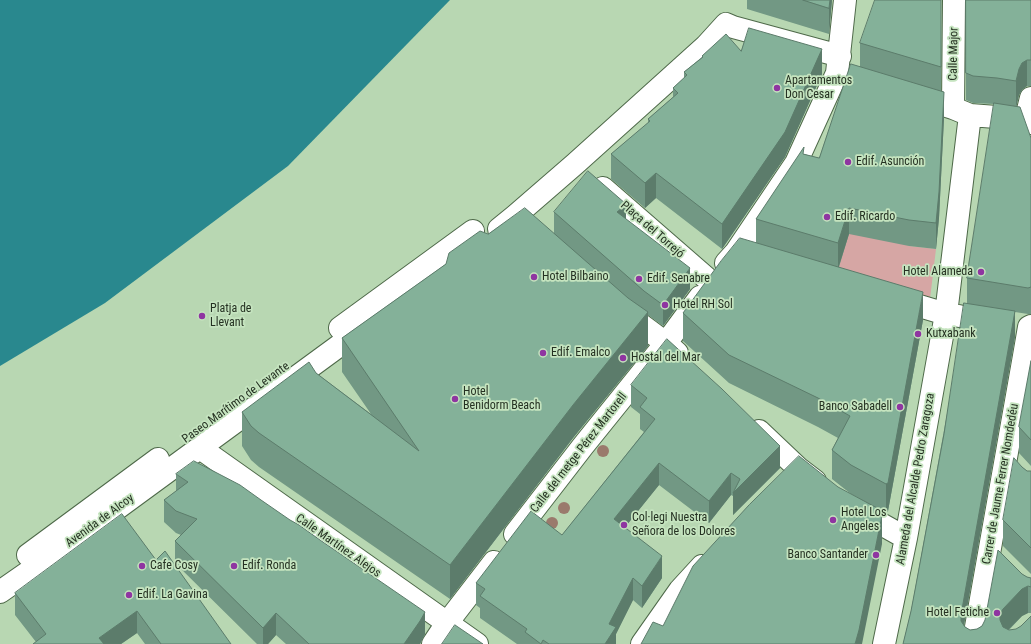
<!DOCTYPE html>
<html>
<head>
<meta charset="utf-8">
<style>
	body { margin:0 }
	canvas { display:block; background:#b8d7b2 }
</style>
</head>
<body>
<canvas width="1031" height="644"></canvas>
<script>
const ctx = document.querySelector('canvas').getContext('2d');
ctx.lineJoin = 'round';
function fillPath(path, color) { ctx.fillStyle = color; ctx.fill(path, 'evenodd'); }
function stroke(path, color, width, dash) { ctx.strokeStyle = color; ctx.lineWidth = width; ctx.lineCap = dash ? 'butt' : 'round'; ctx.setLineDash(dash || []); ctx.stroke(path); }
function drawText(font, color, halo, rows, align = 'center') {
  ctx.font = font + ' "Roboto Condensed",sans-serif'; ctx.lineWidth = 3.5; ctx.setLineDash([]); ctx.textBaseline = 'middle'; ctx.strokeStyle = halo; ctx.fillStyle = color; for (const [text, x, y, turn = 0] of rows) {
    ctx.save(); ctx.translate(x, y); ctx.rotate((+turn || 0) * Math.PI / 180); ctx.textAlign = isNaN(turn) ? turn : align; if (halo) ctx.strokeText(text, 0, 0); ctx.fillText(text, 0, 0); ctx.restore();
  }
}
fillPath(new Path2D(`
	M858,204L909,246L936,249L930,299L836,275Z`), '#d6a6a4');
fillPath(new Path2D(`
	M0,0H450L288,166L105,303L0,366Z`), '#29888e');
const street = new Path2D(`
	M915,96L953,108L970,115L996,117L1031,123
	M953,108L954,0
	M1025,122L1031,98
	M603,188L711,282
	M499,229L515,216L575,164L706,46L726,24L733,27L840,56
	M726,263L736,252L796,163L837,73L845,0
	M896,299L946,314L959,316
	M624,311C641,326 661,338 677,353
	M340,328L473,231
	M759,431L798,468L815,481
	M200,448L477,644
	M856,510L906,538
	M515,534L583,446L666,343L700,297
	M28,555L158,459
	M0,592L63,548L366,326
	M433,644L447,623L494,562
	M642,644L680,590L702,566
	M884,644L906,538L946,314L970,115
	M973,644L1024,356L1029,327L1031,326`);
stroke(street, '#4e6949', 24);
stroke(street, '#fff', 22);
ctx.fillStyle = '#9a7a6c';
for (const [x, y] of [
	[603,451],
	[564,508],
	[552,523]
]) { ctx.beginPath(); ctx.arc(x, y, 6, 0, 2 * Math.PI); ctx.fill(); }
fillPath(new Path2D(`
	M747,0H832L829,34L747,9Z
	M941,0V91L944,118L939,218L936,249L909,246L849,234L839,267L923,320L888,511L886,513L851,494L832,479V450L838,438L818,427L729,383L683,341V313L756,242V219L804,154L819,158L860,67V43Z
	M966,0H1031V86H1027L1022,90L1019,95L1016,107L1031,138V314H1028L1015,312V337L964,625L965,627L970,630L977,629L982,626L1022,574L1027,577L1031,578V613H1028L1022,616L1009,630L1031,644H903L911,611L967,304V278L994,104L973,103L966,100Z
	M741,51L822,74L785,157L722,249L656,198L645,208L611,179V154L648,123V119L673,97V88L684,78V72L702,57V56Z
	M554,212L626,219L690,289L663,326L648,315V346L573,438L450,599L259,467L251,460L242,446V412L316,373L371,414L342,372V338L488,234L554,233Z
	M1031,361V466L1019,453V427Z
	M631,385L780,468L733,515V496L731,495L709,523L659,485L625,527L662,578L642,608L633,600L616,634V644H517L480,618V608L476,605V583L562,535L644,432L640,429V414L631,407Z
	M1022,467L1027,471H1031V574L1003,546V520Z
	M176,474L425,634L420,644H286L276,635L268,644H257L175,563V541L181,535L176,533L164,522V500L176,491Z
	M156,560L231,644H145L137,633L121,644H33L36,642L15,615V593Z`), '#729884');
fillPath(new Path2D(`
	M830,0H832L829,34V8Z
	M822,49V74L785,157L722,249V224Z
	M1027,60V86L1022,90L1019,95L1016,108V81L1019,69L1022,63Z
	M944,92V118L939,218L936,249V223Z
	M656,173V198L645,208V183Z
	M626,204V225L617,212Z
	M849,208V234L838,269V243Z
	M690,268V289L663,326V305Z
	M923,292V320L888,511L886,513V484Z
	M1015,311V337L961,642V615Z
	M648,312V346L573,438L450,599V565L573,405Z
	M780,446V468L733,515V493Z
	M659,463V485L614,541V519Z
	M731,473V495L709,523V501Z
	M882,515V544L862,644H855Z
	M662,556V578L642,608V586Z
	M633,578V600L616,634V644H605L609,624Z
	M1028,586V613L1022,616L1003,635L1000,640V614L1003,609L1022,589Z
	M137,611V633L121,644H99V638Z
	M425,612V634L420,644H404Z
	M276,613V635L268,644H263V628Z`), '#5c7c6b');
const building = new Path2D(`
	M803,0H830L829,8Z
	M875,0H941V67L860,43Z
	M966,0H1031V60H1027L1022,63L1019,69L1016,81L997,78L973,76L966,73Z
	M749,28L822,49L785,132L722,224L656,173L645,183L611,154L650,121L648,119L678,93L673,88L687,75L684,72L703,57L702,56L726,34L741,51Z
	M851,64L944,92L939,192L936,223L909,220L849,208L838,243L756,219L804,147L803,154L819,158Z
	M994,103L1020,107L1031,138V287L1028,288L967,278Z
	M588,171L626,204L617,212L690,268L663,305L644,291L554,212Z
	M525,208L628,298L648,312L573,405L450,565L259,433L251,426L242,412L309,362L316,373L419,451L342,338L446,264L449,253L480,231L488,234Z
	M740,238L923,292L888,483L886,484L851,465L832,450L850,416L818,398L729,355L683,313L721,261Z
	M964,303L1015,311L961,615V621L965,627L970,630L977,629L982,626L985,620L998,550L1022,574L1027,577L1031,578V587L1028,586L1022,589L1003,609L1000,614V620L1003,627L1009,630L1016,629L1021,626L1031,616V644H903L911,611L915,590L944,434Z
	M667,339L722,389L780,446L733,493L740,479L731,473L709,501L659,463L614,519L662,556L642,586L633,578L609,624L616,627L605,644H549L543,640L541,644L525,632L527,629L480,596L485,589L476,583L531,511L562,535L655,419L640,407L647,398L631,385Z
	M1031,361V440L1019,427Z
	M799,456L838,487L879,509L882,515L859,630L855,644H641L653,622L663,626L693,566L749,505Z
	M1014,458L1022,467L1027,471H1031V548L1003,520Z
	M194,461L240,485L261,500L290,520L299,525L320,540L425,612L420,621L404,644H309L276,613L263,628L175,541L197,519L176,511L164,500L188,482L176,474Z
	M122,514L156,560L165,551L231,644H161L137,611L99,638L104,644H33L46,634L15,593Z
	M455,625L483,644H442Z`);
fillPath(building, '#84b199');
stroke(building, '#5c7c6b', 1);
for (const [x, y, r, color] of [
	[777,88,4,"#8f35a1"],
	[848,162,4,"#8f35a1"],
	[827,217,4,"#8f35a1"],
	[981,272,4,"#8f35a1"],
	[534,277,4,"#8f35a1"],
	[639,279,4,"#8f35a1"],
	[665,305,4,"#8f35a1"],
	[202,316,4,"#8f35a1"],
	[918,334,4,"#8f35a1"],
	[543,353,4,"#8f35a1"],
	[623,358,4,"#8f35a1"],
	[455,399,4,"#8f35a1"],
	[900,407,4,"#8f35a1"],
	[833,520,4,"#8f35a1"],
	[624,525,4,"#8f35a1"],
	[876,555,4,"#8f35a1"],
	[142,566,4,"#8f35a1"],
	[234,566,4,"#8f35a1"],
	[129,595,4,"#8f35a1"],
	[997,613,4,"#8f35a1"]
]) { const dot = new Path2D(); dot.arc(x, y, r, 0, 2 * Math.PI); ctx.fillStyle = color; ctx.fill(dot); stroke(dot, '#c5e4bf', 1.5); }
drawText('12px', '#253122', '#c5e4bf', [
	["Calle Major",954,54,-89],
	["Plaça del Torrejó",652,230,41],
	["Paseo Marítimo de Levante",236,403,-36],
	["Calle del metge Pérez Martorell",579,453,-52],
	["Alameda del Alcalde Pedro Zaragoza",916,479,-80],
	["Carrer de Jaume Ferrer Nomdedéu",1001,484,-80],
	["Avenida de Alcoy",100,521,-36],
	["Calle Martínez Alejos",338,546,35]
]);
drawText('12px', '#253122', '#c5e4bf', [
	["Apartamentos",785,81],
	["Don Cesar",785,95],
	["Edif. Asunción",856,162],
	["Edif. Ricardo",835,217],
	["Hotel Alameda",973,272,"right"],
	["Hotel Bilbaino",542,277],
	["Edif. Senabre",647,279],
	["Hotel RH Sol",673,305],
	["Platja de",210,309],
	["Llevant",210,323],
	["Kutxabank",926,334],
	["Edif. Emalco",551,353],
	["Hostal del Mar",631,358],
	["Hotel",463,392],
	["Benidorm Beach",463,406],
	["Banco Sabadell",892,407,"right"],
	["Hotel Los",841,513],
	["Angeles",841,527],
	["Col·legi Nuestra",632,518],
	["Señora de los Dolores",632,532],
	["Banco Santander",868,555,"right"],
	["Cafe Cosy",150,566],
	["Edif. Ronda",242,566],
	["Edif. La Gavina",137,595],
	["Hotel Fetiche",989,613,"right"]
], 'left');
</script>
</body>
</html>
